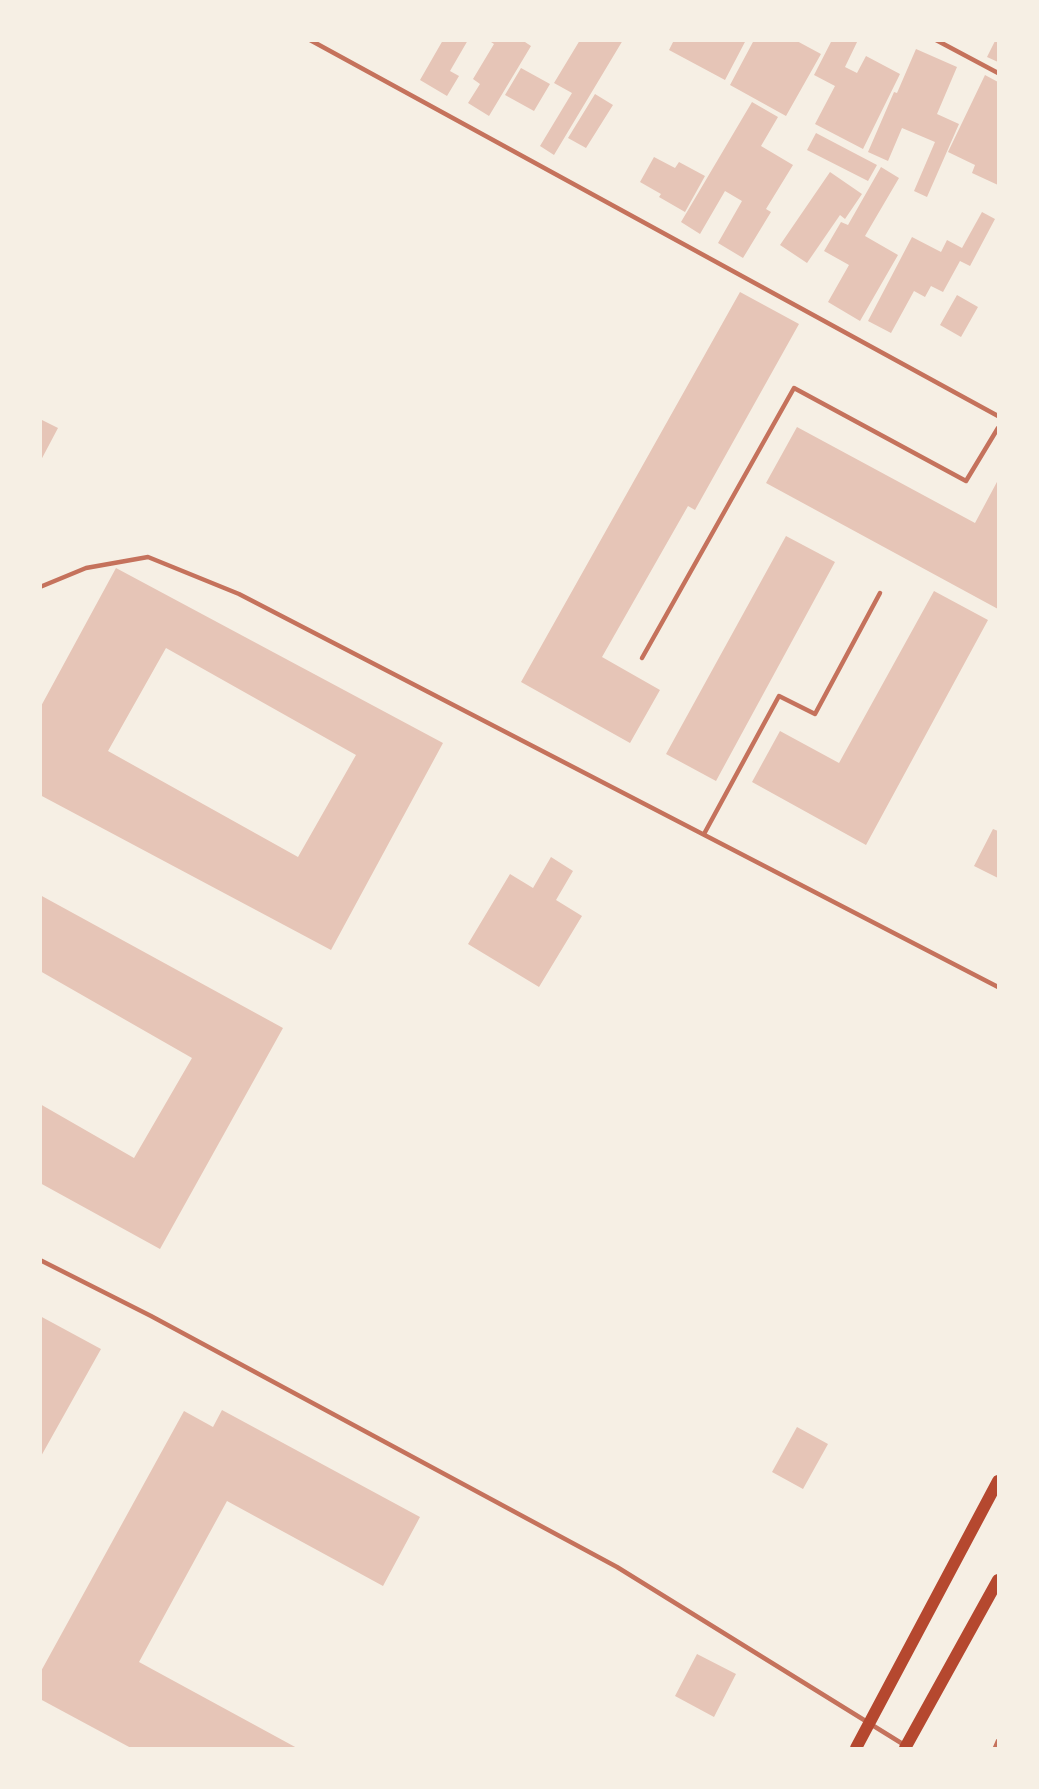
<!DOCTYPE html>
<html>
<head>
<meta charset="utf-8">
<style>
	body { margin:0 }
	#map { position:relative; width:1039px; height:1789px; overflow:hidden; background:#f6efe4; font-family:"Open Sans",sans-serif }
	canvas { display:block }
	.frame { position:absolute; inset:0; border:42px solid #f6efe4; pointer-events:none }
</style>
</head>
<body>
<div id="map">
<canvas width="1039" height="1789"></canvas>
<div class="frame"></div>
</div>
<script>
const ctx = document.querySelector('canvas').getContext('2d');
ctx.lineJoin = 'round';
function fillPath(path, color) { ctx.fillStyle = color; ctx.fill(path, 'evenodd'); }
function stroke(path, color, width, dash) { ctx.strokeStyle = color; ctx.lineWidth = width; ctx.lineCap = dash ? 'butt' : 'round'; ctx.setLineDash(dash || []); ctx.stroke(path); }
fillPath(new Path2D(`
	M443,40H468L450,71L459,76L447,96L420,80Z
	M488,40H522L531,46L489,116L468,103L480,84L473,79L494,44Z
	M580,40H623L554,155L540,146L572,93L554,83Z
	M674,40H746L725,80L669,50Z
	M754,40H795L821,54L786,116L730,85Z
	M832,40H858L845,67L857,73L866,56L900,74L863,149L815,124L835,86L814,75Z
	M995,41L998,42V62L987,57Z
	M916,49L957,67L937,114L959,124L927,197L914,191L935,142L902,128L888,161L868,152L894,92L897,93Z
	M521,68L550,84L534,111L505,95Z
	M985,75L998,82V185L972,173L975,165L948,152Z
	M595,94L613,105L586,148L568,138Z
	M752,102L778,117L761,146L793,165L766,209L771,212L743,258L718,243L742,201L725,191L700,234L681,222Z
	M816,133L877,165L868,181L807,150Z
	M654,157L675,168L679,162L705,176L685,212L659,197L661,194L640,182Z
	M881,167L899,178L865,236L898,255L860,321L828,302L849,265L824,251L841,222L848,225Z
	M830,172L862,194L845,219L840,215L807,263L780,245Z
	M982,212L995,219L970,266L960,261L943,292L931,286L925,297L914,291L891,333L868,321L912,237L941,252L947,240L962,248Z
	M740,292L799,324L695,510L688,506L602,657L660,690L630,743L521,682Z
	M957,295L978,307L961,337L940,325Z
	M40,419L58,428L40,462Z
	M797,427L975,523L998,480V609L766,483Z
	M786,536L835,562L716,781L666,754Z
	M116,568L443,743L331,950L40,795V708ZM166,648L356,755L298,857L108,751Z
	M934,591L988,620L866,845L752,782L780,731L839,763Z
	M993,829L998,831V878L974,866Z
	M551,857L573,871L556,900L582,916L539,987L468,944L510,874L533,888Z
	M40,895L283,1028L160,1249L40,1183V1104L134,1158L192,1058L40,971Z
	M40,1316L101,1349L40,1458Z
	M222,1410L420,1517L383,1586L227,1501L139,1662L297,1748H131L40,1699V1673L184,1411L213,1427Z
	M797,1427L828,1444L803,1489L772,1472Z
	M697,1654L736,1674L714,1717L675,1696Z`), '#e6c5b7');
stroke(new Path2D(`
	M310,40L998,416
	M936,40L998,73
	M40,587L86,568L148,557L239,594L998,987
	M642,658L794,388L966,481L998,428
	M704,834L779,696L815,714L880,593
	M40,1260L151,1316L617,1567L906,1746
	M995,1748L998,1741`), '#c5725c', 4.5);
stroke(new Path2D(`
	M856,1748L998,1481
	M905,1748L998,1580`), '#b5482f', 12);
</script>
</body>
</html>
